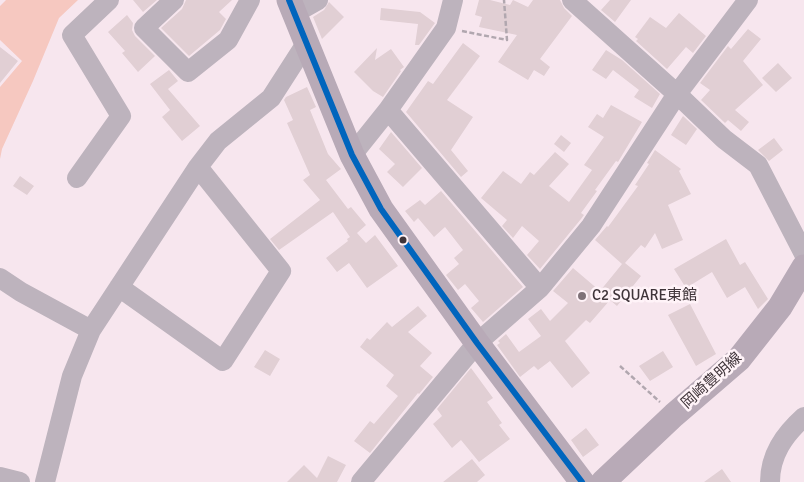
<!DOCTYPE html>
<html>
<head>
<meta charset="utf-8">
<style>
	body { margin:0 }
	canvas { display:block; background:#f7e6ee }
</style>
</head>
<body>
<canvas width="804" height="482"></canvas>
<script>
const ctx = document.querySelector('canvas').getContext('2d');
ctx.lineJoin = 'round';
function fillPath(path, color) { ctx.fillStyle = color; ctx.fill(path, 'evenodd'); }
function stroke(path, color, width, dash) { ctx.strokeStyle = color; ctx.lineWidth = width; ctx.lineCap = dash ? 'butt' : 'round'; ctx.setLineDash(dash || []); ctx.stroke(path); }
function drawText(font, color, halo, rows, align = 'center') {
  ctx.font = font + ' Signika,"Noto Sans JP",sans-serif'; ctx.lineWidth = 5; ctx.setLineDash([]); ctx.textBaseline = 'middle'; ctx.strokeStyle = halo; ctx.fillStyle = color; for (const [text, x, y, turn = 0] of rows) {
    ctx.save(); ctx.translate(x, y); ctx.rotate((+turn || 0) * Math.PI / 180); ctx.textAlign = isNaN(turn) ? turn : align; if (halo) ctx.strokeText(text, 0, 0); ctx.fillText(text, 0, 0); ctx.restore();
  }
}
fillPath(new Path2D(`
	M6,0H78L59,18L33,81L2,149L0,159V87L22,61L0,40V6Z`), '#f6c8c0');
fillPath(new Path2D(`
	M133,0H157L143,12Z
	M186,0H232L219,12L226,19L220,30L189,56L161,28L182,9Z
	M479,0H490L510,5L513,0L528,7L533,0H560L564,8L572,16L540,59L550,67L544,76L534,70L528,80L498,62L517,35L479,27L482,17L475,15Z
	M610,0H631L615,22L601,10Z
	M329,2L344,17L322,39L313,17L324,10Z
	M381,8L420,12L435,23L419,45H415L418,24L380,20Z
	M679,13L706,36L693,53L686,47L667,69L636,41L638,39L635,37L650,17L666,28Z
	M127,15L133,23L132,30L135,36L155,56L138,72L122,53L125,51L108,32Z
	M748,29L761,39L743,61L763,85L735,110L749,122L741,131L728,120L725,123L701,100L710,90L700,83L728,46L731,49Z
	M463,43L480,56L447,100L473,117L451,150L468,171L461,177L406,112L428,81L433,84Z
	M0,47L18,61L0,83Z
	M377,48L375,60L391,49L404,67L400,70L401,71L383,97L373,91L354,72Z
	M606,50L622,60L660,94L652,108L634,97L639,90L613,70L606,79L592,70Z
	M778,63L792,78L776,92L762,78Z
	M169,70L178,81L168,89L200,126L182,141L162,117L170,110L150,84Z
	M307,87L316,107L310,110L328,154L341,169L326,180L348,209L351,207L366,225L357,233L366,243L375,235L398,266L367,288L349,263L337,272L326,258L348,241L347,239L350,237L333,212L279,250L270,239L320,200L303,180L310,175L287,123L293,120L284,100L286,97Z
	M611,105L642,122L618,162L616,161L595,190L597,191L581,213L584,215L581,219L540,269L527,255L539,241L522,226L513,238L502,226L507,220L481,198L503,171L521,184L530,172L534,175L555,152L569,164L549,186L569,202L592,170L584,165L604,137L588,127L597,114L603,118Z
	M683,116L697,129L686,145L671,135Z
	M391,132L422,168L403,187L387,172L395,164L379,149Z
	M561,135L571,143L564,152L554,144Z
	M774,138L783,150L769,161L758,150Z
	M655,150L681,169L679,171L691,194L668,205L683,240L662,249L655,233L645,248L641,245L625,263L641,276L617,306L610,300L590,323L586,320L565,341L590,373L572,388L550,361L538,370L534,366L520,377L497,345L500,343L498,341L506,334L519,352L541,336L528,319L541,309L550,321L568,303L553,291L573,268L600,291L622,264L595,240L607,226L608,227L638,186L635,185L649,164L647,163Z
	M20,176L34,186L27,195L13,186Z
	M441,191L523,287L483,322L471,308L479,301L465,284L458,290L446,275L459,264L454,258L463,250L445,227L434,237L418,218L414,222L405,211L420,200L425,205Z
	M726,239L740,265L745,262L768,299L758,309L745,287L727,298L712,272L686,288L674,269Z
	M690,304L716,354L696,366L668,315Z
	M418,306L427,316L408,332L432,353L420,366L433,377L419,394L418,393L370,453L354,441L370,421L374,424L398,396L386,386L394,375L360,347L367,338L370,340L387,322L392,327Z
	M265,350L280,359L270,376L254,367Z
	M663,351L673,367L650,381L639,366Z
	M471,368L493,398L487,402L502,423L499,425L510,439L479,462L461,440L452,448L433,424L442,416L437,409Z
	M586,428L599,445L583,457L571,440Z
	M328,456L346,465L337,482H287L304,465L317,478Z
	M472,459L485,475L477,482H443Z
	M722,469L731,482H704Z`), '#e1cfd4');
stroke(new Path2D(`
	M462,31L507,40L504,0
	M620,366L660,402`), '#b1a7af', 2.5, [5, 2.5]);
stroke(new Path2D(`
	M174,0L144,28L188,72L228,40L250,0
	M572,0L677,94L724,139L758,165L804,254
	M295,13L318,0
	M388,110L540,288
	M352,155L388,110L446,28L453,0
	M77,178L121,116L72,35L109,0
	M0,278L21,292L91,330
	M119,287L223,361L281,271L198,167
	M0,477L20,482
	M45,482L72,376L91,330L198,167L218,141L271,98L307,42
	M361,482L477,343L540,288L591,226L677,94L748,0
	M770,482C770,455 784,435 804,417`), '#bdb3bd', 20);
stroke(new Path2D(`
	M289,0L352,155L381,209L477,343L582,482
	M603,482L674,415L739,359L780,307L804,267`), '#b8aab7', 25);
stroke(new Path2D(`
	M289,0L352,155L381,209L477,343L582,482`), '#0065bd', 6);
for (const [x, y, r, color] of [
	[403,240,4.5,"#3f3439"],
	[582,296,5,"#7f7278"]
]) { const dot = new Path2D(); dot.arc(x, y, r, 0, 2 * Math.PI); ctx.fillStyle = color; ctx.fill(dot); stroke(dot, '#fff3f8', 2); }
drawText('15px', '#3f3439', '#fff3f8', [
	["C2 SQUARE東館",592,296]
], 'left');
drawText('15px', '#3f3439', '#fff3f8', [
	["岡崎豊明線",712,381,-42]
]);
</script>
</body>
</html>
